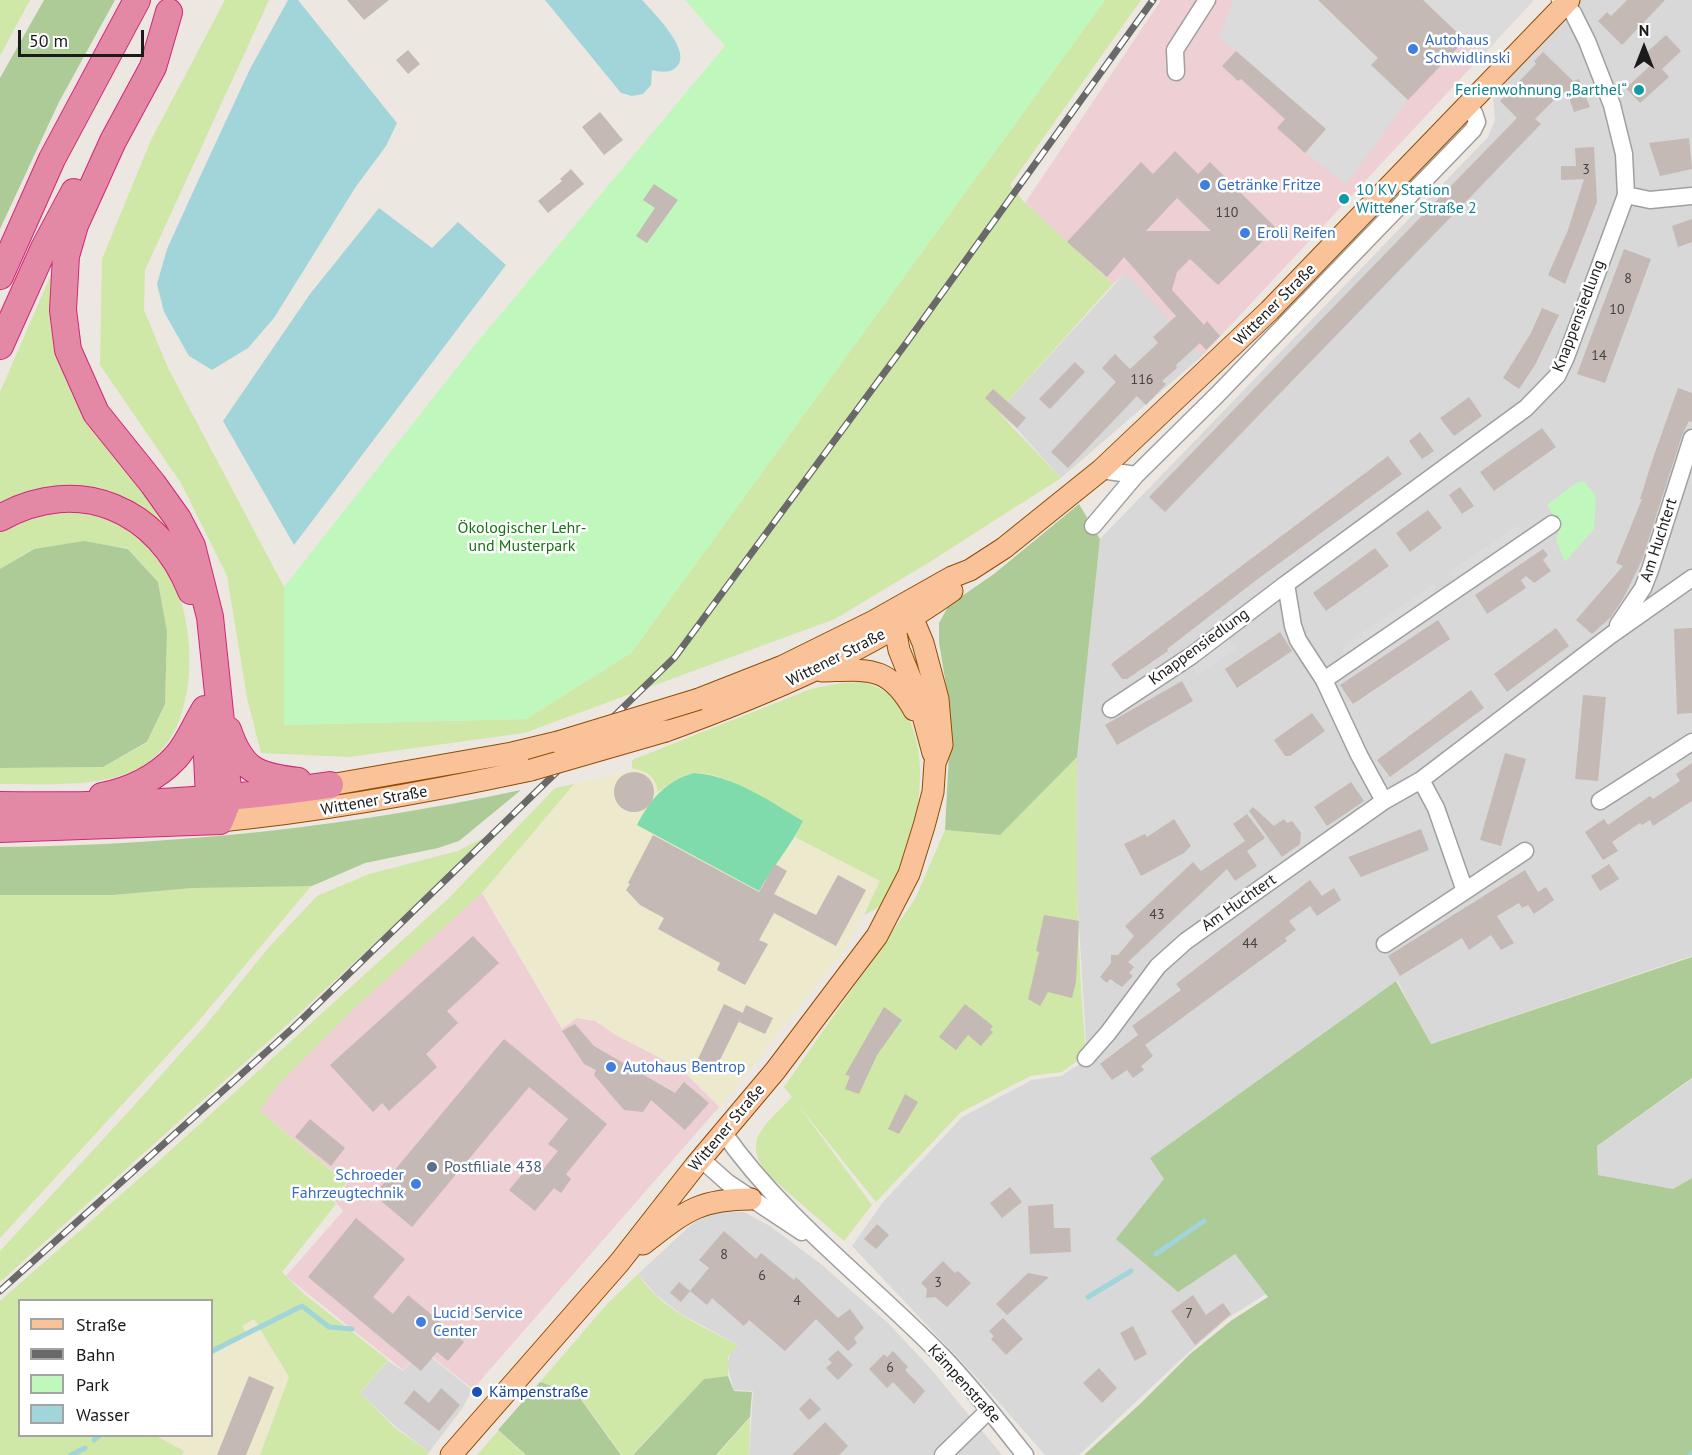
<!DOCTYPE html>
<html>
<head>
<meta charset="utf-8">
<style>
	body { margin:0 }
	#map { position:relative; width:1692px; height:1455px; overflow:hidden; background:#ede7e1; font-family:"PT Sans",sans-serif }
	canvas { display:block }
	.legend { position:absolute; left:18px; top:1299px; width:195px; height:138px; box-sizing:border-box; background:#fff; border:2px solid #a4a4a4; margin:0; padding:8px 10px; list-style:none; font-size:18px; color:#1b1b1b }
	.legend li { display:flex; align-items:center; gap:12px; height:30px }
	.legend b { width:30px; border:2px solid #a4a4a4 }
	.north { position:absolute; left:1614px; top:18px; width:60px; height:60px; -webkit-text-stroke:4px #fff; paint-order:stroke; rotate:0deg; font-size:16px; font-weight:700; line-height:24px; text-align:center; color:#1b1b1b }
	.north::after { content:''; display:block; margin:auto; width:21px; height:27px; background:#1b1b1b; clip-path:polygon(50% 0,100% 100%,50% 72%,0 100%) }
	.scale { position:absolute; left:18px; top:30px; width:126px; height:27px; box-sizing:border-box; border:3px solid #1b1b1b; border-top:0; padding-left:8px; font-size:18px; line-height:21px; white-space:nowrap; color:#1b1b1b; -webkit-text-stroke:4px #fff; paint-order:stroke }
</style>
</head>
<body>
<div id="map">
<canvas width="1692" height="1455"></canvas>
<ul class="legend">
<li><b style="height:8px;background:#f9c299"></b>Straße</li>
<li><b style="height:8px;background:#696969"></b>Bahn</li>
<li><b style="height:16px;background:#c0f7bd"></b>Park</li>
<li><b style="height:16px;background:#a1d5da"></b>Wasser</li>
</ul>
<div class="north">N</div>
<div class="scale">50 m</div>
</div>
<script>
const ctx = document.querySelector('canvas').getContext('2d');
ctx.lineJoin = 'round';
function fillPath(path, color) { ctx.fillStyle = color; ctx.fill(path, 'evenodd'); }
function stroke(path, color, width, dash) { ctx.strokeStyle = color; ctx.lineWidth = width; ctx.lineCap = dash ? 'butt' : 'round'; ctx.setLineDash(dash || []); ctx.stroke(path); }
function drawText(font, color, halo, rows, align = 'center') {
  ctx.font = font + ' "PT Sans",sans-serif'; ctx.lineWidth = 5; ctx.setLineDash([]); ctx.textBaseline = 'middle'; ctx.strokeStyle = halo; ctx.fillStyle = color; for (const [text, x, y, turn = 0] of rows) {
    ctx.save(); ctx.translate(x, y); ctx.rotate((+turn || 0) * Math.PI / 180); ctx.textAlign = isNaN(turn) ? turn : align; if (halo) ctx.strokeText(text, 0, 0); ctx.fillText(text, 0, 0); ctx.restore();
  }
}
fillPath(new Path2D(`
	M1578,0H1692V956L1430,1044L1397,980L1150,1158L1165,1179L1117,1238L1235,1254L1266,1294L1228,1318L1187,1354L1079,1455H1045L978,1379L852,1246L883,1202L962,1117L1032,1080L1061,1076L1087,1059L1076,876L1077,757L1100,539L1488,137L1495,120L1493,97Z
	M1126,272L1202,356L1061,478L1017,429L998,412Z
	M1692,1079V1178L1673,1189L1598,1175L1597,1146Z
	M717,1211L744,1212L770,1226L821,1264L889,1324L929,1367L1002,1455H749L753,1391L734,1390L727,1365L731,1352L738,1345L681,1314L655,1294L638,1274L693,1223Z
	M421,1349L472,1390L462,1409L429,1452L396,1427L360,1393L388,1361L403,1371Z`), '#d9d8d8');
fillPath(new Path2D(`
	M1161,0H1532L1533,1L1202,356L1126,273L1113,284L1025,203Z
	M482,893L562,1029L577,1018L595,1021L616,1035L681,1069L719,1107L473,1389L421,1348L403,1370L286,1276L343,1211L334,1200L347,1183L260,1111L275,1087L353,1009Z`), '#eecfd3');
fillPath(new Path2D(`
	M632,768L648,771L656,782L658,792L653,804L644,812L759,891L775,862L792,845L795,837L880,881L845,949L720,1107L681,1068L616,1035L595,1020L577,1017L562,1028L483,893L575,783L611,776Z
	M253,1320L289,1377L259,1455H183L184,1451L157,1436H212V1356L249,1336L243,1326Z`), '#ece9cc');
fillPath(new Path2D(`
	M0,0H30L0,56Z
	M225,0H269L145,270L144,310L168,368L284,587V725L526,719L631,653L1105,0H1141L1010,185L1025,203L1113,284L998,412L1061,478L928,563L835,619L524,733L349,757L261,753L247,698L227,576L181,483L100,365L102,259L151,140Z
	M59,256L64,350L191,561L129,509L0,511V392Z
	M58,511C87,512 117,517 139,538C152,550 165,564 173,581C198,632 199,732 144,765C103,790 46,783 0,784V768L103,767L147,743L165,704L167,633L158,582L128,548L83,542L33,549L0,569V531L23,520Z
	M862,682C942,701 924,818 898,875C894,883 891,898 884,903C878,908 870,912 864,915L880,881L795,837L803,821C777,807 723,770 694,773C680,775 669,784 658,792C655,775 648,772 632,768V760L811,689L841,683Z
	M1077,757C1076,857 1077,955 1086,1054L1062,1072L1030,1076L960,1113L876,1202L795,1101L872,1205L844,1241L768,1175C740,1139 767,1124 792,1097L784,1087L915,899L945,830L1000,835Z
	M574,784L482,893L353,1009L275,1088L260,1111L346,1183L332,1200L336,1204L282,1272L304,1294L388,1360L360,1393L395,1428L429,1452L427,1455H260L289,1377L254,1319L242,1326L247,1335L212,1355V1300H20V1436H156L184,1451L182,1455H0V1301L150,1169L449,898L555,788Z
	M496,831L290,1022L0,1282V1251L130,1110L204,1027L270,946L317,896L369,874L458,851Z
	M288,885L311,886L197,1023L0,1238V895H113L193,888Z
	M638,1274C660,1309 702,1326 738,1345L728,1357V1376L704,1379L632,1455H622L577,1393L540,1382L607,1304Z
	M750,1418L749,1455H717Z
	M498,1431L525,1455H477Z`), '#cfe7a7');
fillPath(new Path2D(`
	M44,0H115L59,102L0,229V78Z
	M1079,504L1100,539L1077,757L1000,835L945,830L951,716L939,642V623L949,605L994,574Z
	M84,541L128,549L158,582L167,632L165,704L147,742L103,767L0,768V569L34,549Z
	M521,790L459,841L438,848L365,863L312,886L193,888L113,895H0V847C176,845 348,827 521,790Z
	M1692,957V1078L1597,1146L1598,1175L1673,1189L1692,1178V1455H1084L1140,1404L1190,1354L1232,1320L1268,1297L1235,1254L1178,1292L1116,1239L1164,1179L1150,1158L1396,981L1431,1044Z
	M728,1376L734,1391L752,1392L750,1417L716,1455H633L704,1379Z
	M540,1382L577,1394L621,1455H526L498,1430Z`), '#adcb96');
fillPath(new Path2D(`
	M685,0H1105L631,653L526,719L284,725V587L474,346L725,46Z
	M1584,481L1596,496L1594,529L1565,562L1556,540L1560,526L1547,505L1576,483Z`), '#c0f7bd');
fillPath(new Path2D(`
	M694,773C735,776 769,801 803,821C791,846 773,866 759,891L637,825C649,801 666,780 694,773Z`), '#7fdbab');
fillPath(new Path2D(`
	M1233,0H1318L1378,58L1372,65L1408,100L1346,184L1305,153L1326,129L1219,37Z
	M1423,0H1532L1533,1L1484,54L1465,40Z
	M1518,525L1525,534L1455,582L1449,572Z
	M1435,583L1436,596L1344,660L1343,646Z
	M1229,638L1236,649L1198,675L1191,665Z`), '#dbdbdb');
fillPath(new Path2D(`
	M288,0H298L397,123L386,146L355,188L274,318L248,348L212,370L189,356L164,312L157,284L167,249L198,181L250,69Z
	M545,0H642C653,12 697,55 674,69C668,73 659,72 652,70L651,85L643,94L632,96L621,93Z
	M379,208L432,248L458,222L506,265L294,545L223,421L310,294Z`), '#a1d5da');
stroke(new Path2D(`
	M1156,1254L1204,1221
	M1088,1297L1131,1271
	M212,1351L302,1306L329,1327L352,1329
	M94,1440L99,1436
	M71,1455L85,1448
	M1690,1455L1692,1453`), '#a1d5da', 5);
fillPath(new Path2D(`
	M347,0H389L364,20Z
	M1318,0H1423L1465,40L1408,100L1371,65L1378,58Z
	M1627,0H1665L1622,45L1598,21L1607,12L1611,16Z
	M1666,35L1681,51L1662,69L1669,77L1640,103L1626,88L1653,63L1645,54Z
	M408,50L420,64L408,74L396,60Z
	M1236,51L1326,129L1305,153L1277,128L1285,119L1241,79L1238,81L1222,66Z
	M1543,52L1573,81L1579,79L1590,107L1574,112L1569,98L1566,100L1563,91L1535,119L1541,124L1165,512L1149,497L1517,118L1500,101L1536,64L1534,61Z
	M600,112L623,140L604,155L582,127Z
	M1689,138L1692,169L1660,176L1649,143Z
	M1594,147L1597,202L1565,284L1548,275L1568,230L1584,179L1561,180V166H1576L1575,148Z
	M1175,151L1198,174L1210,162L1276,228L1218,285L1190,259L1177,272L1172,290L1204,325L1207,321L1220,336L1206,350L1200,343L1176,365L1177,368L1162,381L1166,384L1146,405L1137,396L1068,468L1051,452L1116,382L1102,368L1115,354L1130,369L1158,343L1153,337L1176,316L1124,257L1107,277L1067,242L1141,162L1153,174ZM1177,198L1211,231H1146Z
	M571,169L584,184L548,213L538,201L562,181L560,179Z
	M654,184L678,200L647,243L636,236L655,208L643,200Z
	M1692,219V242L1678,247L1672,226Z
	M1624,249L1651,259L1605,383L1577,374Z
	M1542,308L1559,315L1535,365L1519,389L1503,378L1531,333Z
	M1075,362L1085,372L1050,409L1039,399Z
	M1678,388L1692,393V422L1689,421L1682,435L1642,560L1624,597L1611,617L1592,634L1576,620L1623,566L1616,563L1642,499H1640L1654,455Z
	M993,389L1026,418L1017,428L985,398Z
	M1469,397L1482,416L1454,436L1440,418Z
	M1542,428L1556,447L1494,491L1480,472Z
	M1420,432L1434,451L1422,459L1409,441Z
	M1388,456L1402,474L1259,578L1167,649L1168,651L1127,679H1122L1111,664Z
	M1460,487L1474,506L1462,514L1449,495Z
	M1428,510L1442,528L1410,552L1396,533Z
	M1375,548L1389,566L1326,611L1313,593Z
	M1543,549L1548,555L1543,560L1551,571L1534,583L1526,576L1521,580L1526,588L1487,614L1475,595Z
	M1438,620L1450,639L1353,704L1340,685Z
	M1556,628L1569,646L1507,692L1494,674Z
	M1692,628V713L1677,714L1674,629Z
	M1280,632L1292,651L1237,688L1225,669Z
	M1182,681L1193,701L1117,745L1105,725Z
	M1471,690L1484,708L1390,777L1377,760Z
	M1583,695L1606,697L1598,781L1575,779Z
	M1312,713L1325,731L1290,756H1285L1274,740Z
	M1505,753L1526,759L1501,846L1480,840Z
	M1692,763V801L1653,826L1650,820L1642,825L1640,823L1612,842L1618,851L1603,860L1585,832L1604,819L1608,825L1650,796L1653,799L1680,781L1676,774Z
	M614 792a20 20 0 1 1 40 0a20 20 0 1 1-40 0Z
	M1351,782L1364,801L1327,826L1314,807Z
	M1253,807L1274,826L1284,819L1287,823L1292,821L1301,833L1300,844L1282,857L1249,811Z
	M1247,814L1265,838L1247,851L1257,866L1235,881L1227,869L1128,962L1134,967L1129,973L1133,976L1122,987L1110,979L1107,983L1100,977L1111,963V955H1118L1134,936L1125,926L1193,862L1201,871L1245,841L1233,824Z
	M1174,819L1191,846L1184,853L1141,876L1124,844L1145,834L1147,837Z
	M1421,829L1429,850L1361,877L1348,857Z
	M653,835L759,892L775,864L787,871L774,894L816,915L838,875L866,890L836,946L774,913L759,940L768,944L745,985L717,970L720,963L658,929L664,918L640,905L626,890L630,884L628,883Z
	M1609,864L1619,879L1600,891L1591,876Z
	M1525,870L1538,892L1546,887L1554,900L1534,914L1528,905L1522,908L1519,903L1497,916L1514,943L1501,950L1491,935L1469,950L1462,938L1400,976L1388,956Z
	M1310,880L1322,896L1334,888L1341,900L1317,916L1310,906L1289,921L1296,930L1285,938L1287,941L1145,1045L1132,1026L1181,990L1176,984Z
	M1044,915L1079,921L1076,981L1072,998L1048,992L1040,1006L1028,999L1039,952L1036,951Z
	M473,936L499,963L447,1011L458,1023L426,1054L437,1067L389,1111L382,1103L373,1112L330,1065Z
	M724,1004L743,1013L716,1068L698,1059Z
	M965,1004L993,1026L990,1030L993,1032L981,1046L968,1035L956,1050L939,1037Z
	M746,1005L773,1018L765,1034L739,1022Z
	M884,1007L902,1020L877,1055L859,1094L845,1089L850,1076L845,1075Z
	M575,1024L594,1046L675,1093L684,1082L709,1103L685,1130L651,1100L643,1112L624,1110L594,1075L596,1070L584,1064L562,1031Z
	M1138,1035L1153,1056L1141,1066L1144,1070L1133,1078L1127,1070L1112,1080L1100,1064Z
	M504,1039L607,1124L566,1174L571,1179L561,1193L554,1188L535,1211L509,1190L531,1164L541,1172L558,1151L548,1144L568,1119L529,1087L412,1227L374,1195Z
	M905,1094L918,1102L899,1134L888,1129Z
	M310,1119L345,1148L331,1166L295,1137Z
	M1010,1187L1022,1202L1002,1218L990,1203Z
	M1053,1204L1054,1228H1070L1071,1252L1030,1254L1028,1206Z
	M356,1218L405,1259L373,1297L393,1314L408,1295L464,1342L448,1361L437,1352L421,1371L308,1277Z
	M877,1224L889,1235L876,1249L864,1239Z
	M724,1231L756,1259L761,1253L794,1280L796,1277L838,1318L850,1309L864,1328L854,1338L857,1343L848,1351L816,1319L785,1351L749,1320L744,1326L712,1298L707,1305L690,1291L709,1268L699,1260Z
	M943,1261L955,1273L958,1271L971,1283L947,1307L935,1297L926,1298L927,1289L921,1283Z
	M1028,1273L1049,1277L1007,1315L996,1304Z
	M679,1282L690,1291L681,1302L670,1293Z
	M1193,1295L1206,1315L1223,1303L1231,1314L1195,1345L1171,1311Z
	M1003,1318L1023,1339L1006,1355L991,1339L994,1336L989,1331Z
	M1133,1326L1147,1354L1135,1361L1120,1333Z
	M838,1350L853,1365L838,1380L826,1368L832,1363L828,1359Z
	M893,1351L908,1367L905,1370L925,1391L914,1404L893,1382L887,1388L869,1369L884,1354L887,1357Z
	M1099,1368L1117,1388L1102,1403L1083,1383Z
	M249,1376L274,1387L246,1455H217Z
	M441,1388L460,1405L439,1431L404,1403L414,1390L429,1403Z
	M810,1398L821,1409L809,1420L799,1409Z
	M825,1422L848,1446L839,1455H792Z`), '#c4b9b4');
const minor = new Path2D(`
	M1176,72L1175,50L1207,0
	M1626,195L1650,200L1692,196
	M1101,470L1136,475
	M1093,526L1136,475L1217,395L1473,130L1477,122L1474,113L1467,107
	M1618,625L1643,588L1650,570L1692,438
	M1324,680L1552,524
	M1111,709L1191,656L1286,584
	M1421,780L1436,808L1465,891L1525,851
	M1384,801L1359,755L1324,680L1298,640L1293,626L1286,584L1526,408L1557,376L1566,357L1626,195L1624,154L1612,105L1587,41L1573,13L1560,0
	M1600,801L1692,742
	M1385,944L1465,891
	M1086,1058L1108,1033L1158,966L1186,941L1384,801L1421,780L1611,635L1692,578
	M723,1132C784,1219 870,1282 943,1357C973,1388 999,1422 1025,1455
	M701,1159L728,1183L802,1232
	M943,1455L989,1410`);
const major = new Path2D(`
	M893,617L899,650L918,697L933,753
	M822,671C868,670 888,664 914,710
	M699,699L783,666L874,621L952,577L970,570L1004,548L1101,470L1269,311L1569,0
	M666,731C767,694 865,653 952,591
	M330,785L512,753L558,742
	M220,821C325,811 428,792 531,770
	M643,1244C684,1213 697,1199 751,1199
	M451,1455L619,1263L695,1166L775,1071L877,936L909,874L924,826L933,792L935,763L942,745L938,699L923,643L913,619L892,611`);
const highway = new Path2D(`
	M169,12L153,67L113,141L75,225L66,256L63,310L68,350L96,413L153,484L178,519L192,546L210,617L229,798L220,821
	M0,276L52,159L137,0
	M0,346L44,248L74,192
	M0,518C79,474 159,509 191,591
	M205,713L209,799L220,821
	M228,730C242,771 257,776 298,781
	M102,796C129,791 157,778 176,757C188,744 195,725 205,709
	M0,805C111,807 221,801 330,785
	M0,829L220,821`);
stroke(minor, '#9f9f9f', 19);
stroke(major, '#8f4d03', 23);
stroke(highway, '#d12779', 28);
stroke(minor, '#fff', 16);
stroke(major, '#f9c299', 21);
stroke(highway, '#e389a6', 26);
const rail = new Path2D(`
	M0,1291L294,1027L675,657L907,342L1153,0`);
stroke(rail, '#696969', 7);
stroke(rail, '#fff', 4.5, [14]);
const majorBridge = new Path2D(`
	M558,742L699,699
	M531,770L666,731`);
stroke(majorBridge, '#8f4d03', 23, []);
stroke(majorBridge, '#f9c299', 21);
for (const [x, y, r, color] of [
	[1413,49,6,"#3f7fe0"],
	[1639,90,6,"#0f9aa8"],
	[1205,185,6,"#3f7fe0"],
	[1344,199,6,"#0f9aa8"],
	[1245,233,6,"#3f7fe0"],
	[611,1067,6,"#3f7fe0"],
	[432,1167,6,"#5c6f8a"],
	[416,1184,6,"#3f7fe0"],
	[421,1322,6,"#3f7fe0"],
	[477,1392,6,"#1a4fb4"]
]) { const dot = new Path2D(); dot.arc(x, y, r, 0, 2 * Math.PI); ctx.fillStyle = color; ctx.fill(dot); stroke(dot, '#fff', 2); }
drawText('14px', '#454241', null, [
	["3",1586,170],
	["110",1227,213],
	["8",1628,279],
	["10",1617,310],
	["14",1599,356],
	["116",1142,380],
	["43",1157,915],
	["44",1250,944],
	["8",724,1255],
	["6",762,1276],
	["3",938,1283],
	["4",797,1301],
	["7",1189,1314],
	["6",890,1368]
]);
drawText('16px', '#366cbe', '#fff', [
	["Autohaus",1425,40],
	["Schwidlinski",1425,58],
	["Getränke Fritze",1217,185],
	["Eroli Reifen",1257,233],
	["Autohaus Bentrop",623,1067],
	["Schroeder",404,1175,"right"],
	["Fahrzeugtechnik",404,1193,"right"],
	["Lucid Service",433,1313],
	["Center",433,1331]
], 'left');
drawText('16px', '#0d838f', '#fff', [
	["Ferienwohnung „Barthel“",1627,90],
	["10 KV Station",1356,190,"left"],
	["Wittener Straße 2",1356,208,"left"]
], 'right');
drawText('16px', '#1b1b1b', '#fff', [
	["Wittener Straße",1275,305,-45],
	["Knappensiedlung",1579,316,-69],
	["Am Huchtert",1659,540,-72],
	["Knappensiedlung",1199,647,-36],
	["Wittener Straße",836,658,-27],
	["Wittener Straße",374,801,-10],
	["Am Huchtert",1239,903,-35],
	["Wittener Straße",727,1128,-50],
	["Kämpenstraße",964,1384,48]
]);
drawText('16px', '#13750d', '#fff', [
	["Ökologischer Lehr-",522,528],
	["und Musterpark",522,546]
]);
drawText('16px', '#4e5e75', '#fff', [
	["Postfiliale 438",444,1167]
], 'left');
drawText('16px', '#164399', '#fff', [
	["Kämpenstraße",489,1392]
], 'left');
</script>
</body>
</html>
